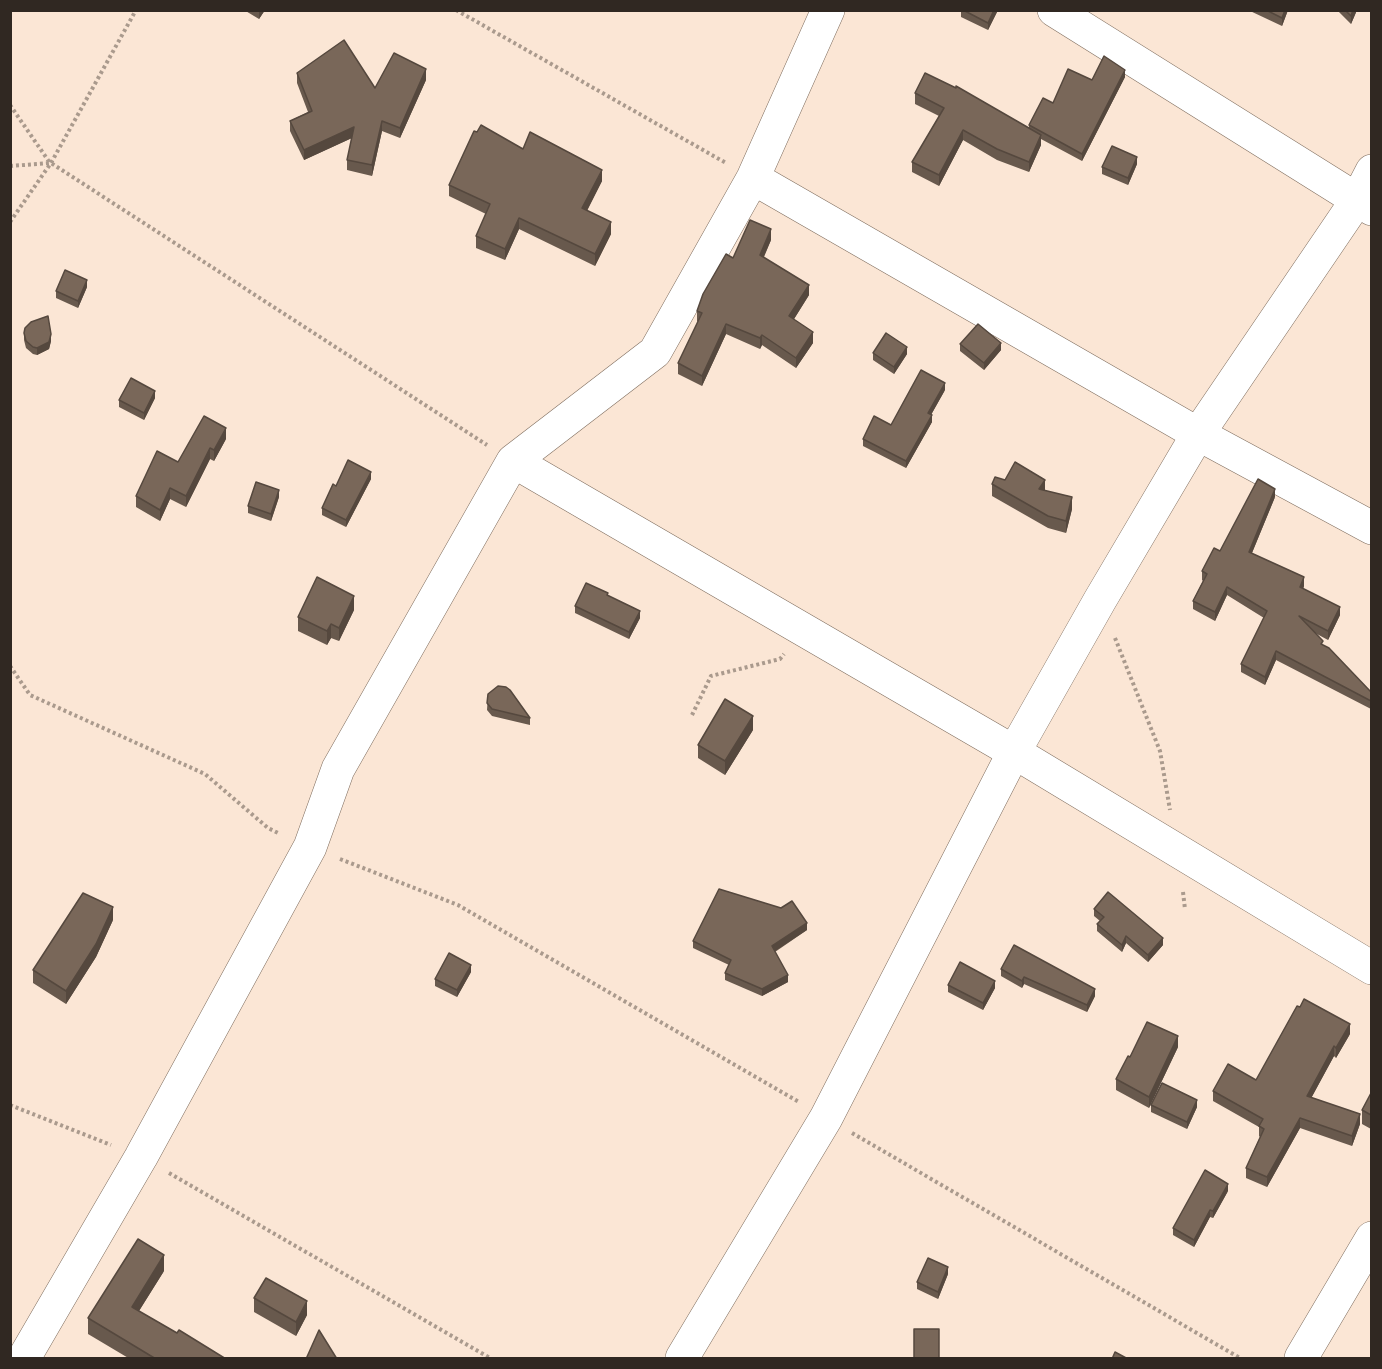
<!DOCTYPE html>
<html>
<head>
<meta charset="utf-8">
<style>
	body { margin:0 }
	#map { position:relative; width:1382px; height:1369px; overflow:hidden; background:#fbe6d5; font-family:Mulish,sans-serif }
	canvas { display:block }
	.frame { position:absolute; inset:0; border:12px solid #302822; pointer-events:none }
</style>
</head>
<body>
<div id="map">
<canvas width="1382" height="1369"></canvas>
<div class="frame"></div>
</div>
<script>
const ctx = document.querySelector('canvas').getContext('2d');
ctx.lineJoin = 'round';
function stroke(path, color, width, dash) { ctx.strokeStyle = color; ctx.lineWidth = width; ctx.lineCap = dash ? 'butt' : 'round'; ctx.setLineDash(dash || []); ctx.stroke(path); }
function fillPath(path, color) { ctx.fillStyle = color; ctx.fill(path, 'evenodd'); }
const minor = new Path2D(`
	M1054,10L1372,209
	M753,178L1198,434L1372,528
	M513,461L1014,752L1372,968
	M24,1358L141,1157L310,847L338,769L513,461L655,352L753,178L828,10
	M682,1358L826,1118L1014,752L1100,600L1198,434L1357,200L1372,171
	M1301,1358L1372,1238`);
stroke(minor, '#7f6d5e', 34);
stroke(new Path2D(`
	M456,10L726,163
	M10,105L50,163
	M10,166L51,163L487,445
	M10,222L51,163L136,10
	M1115,638L1160,751L1170,810
	M10,666L30,695L205,774L268,828L280,834
	M692,715L711,676L780,659L784,654
	M340,859L458,905L799,1102
	M1183,892L1185,909
	M10,1105L111,1145
	M852,1133L1240,1358
	M169,1173L490,1358`), '#aa9a8d', 4, [3, 3]);
stroke(minor, '#fff', 33);
fillPath(new Path2D(`
	M244,10H265L259,19Z
	M961,10H998L988,30L961,17Z
	M1248,10H1288L1282,26Z
	M1337,10H1357L1351,24Z
	M297,73L375,88L426,80L400,138L382,131L372,176L347,170V160L352,138L304,160L290,131V121L308,112L297,83Z
	M1125,77L1082,161L1041,139V145L1029,172L997,160L963,140L939,186L912,172V162L939,116L915,104V93L1029,128V125L1053,103L1092,80Z
	M523,149L602,181L587,211L611,234L595,266L519,229L505,260L476,248V236L486,214L449,196V185Z
	M1137,164L1128,185L1102,174V167Z
	M771,240L764,257L809,295L794,319L813,343L796,368L762,345L760,349L726,334L702,386L678,374V363L698,322L697,321V311L733,258Z
	M87,287L78,308L56,298V291Z
	M24,333L51,341L49,349L37,355L33,354L26,348L24,340Z
	M960,344L1001,350L984,370L960,351Z
	M873,353L907,354L894,374L873,360Z
	M945,390L931,415L932,422L906,468L863,446V439L891,425Z
	M155,398L144,420L119,407V400Z
	M226,439L214,461L210,459L186,507L170,499L160,521L136,507V496L178,462Z
	M371,479L346,527L322,515V508L336,486Z
	M992,484L1045,490L1072,509L1066,533L1048,528L992,496Z
	M279,497L271,521L248,513V506Z
	M1275,497L1252,553L1304,586L1303,589L1340,615L1328,640L1315,633L1323,645L1371,692V709L1276,660L1265,685L1241,672V664L1264,618L1227,595L1215,621L1193,609V601L1203,581L1202,580V571L1220,551Z
	M608,596L640,618L629,639L575,613V606Z
	M354,610L339,641L331,638L327,645L298,631V617Z
	M488,694L530,718V725L492,716L487,710Z
	M753,730L725,775L698,758V745Z
	M1094,909L1163,945L1148,962L1126,943L1122,952L1097,931V924L1100,921L1094,916Z
	M113,920L96,957L66,1004L33,983V970Z
	M807,930L775,952L788,982L762,996L725,980V973L729,965L693,948V941Z
	M1001,969L1095,996L1087,1012L1024,984L1022,988L1001,976Z
	M471,972L457,997L435,986V979Z
	M948,985L995,988L983,1010L948,992Z
	M1350,1034L1336,1058L1334,1056L1311,1098L1360,1124L1352,1146L1300,1128L1267,1187L1246,1178V1168L1260,1137L1259,1136V1127L1213,1101V1091L1256,1080Z
	M1178,1047L1149,1108L1116,1090V1079L1130,1057Z
	M1371,1093V1129L1362,1124V1110Z
	M1151,1105L1197,1107L1187,1129L1151,1112Z
	M1228,1191L1213,1218L1210,1217L1194,1247L1173,1235V1228Z
	M164,1271L139,1311L177,1333L226,1359H130L88,1334V1318Z
	M948,1274L938,1299L917,1289V1282Z
	M254,1298L307,1315L296,1336L254,1312Z`), '#68594d');
fillPath(new Path2D(`
	M260,10H265L259,19V12Z
	M994,10H998L988,30V23Z
	M1285,10H1288L1282,26V18Z
	M1353,10H1357L1351,24V16Z
	M426,69V80L400,138V128Z
	M1125,70V77L1082,161V154Z
	M382,121V131L372,176V165Z
	M354,127V137L304,160V150Z
	M963,130V140L939,186V175Z
	M1041,135V145L1029,172V162Z
	M1137,157V164L1128,185V178Z
	M602,170V181L582,220V208Z
	M519,218V229L505,260V249Z
	M611,222V234L595,266V254Z
	M771,229V240L760,265V255Z
	M87,280V287L78,308V301Z
	M809,285V295L789,327V316Z
	M726,324V334L702,386V376Z
	M813,332V343L796,368V358Z
	M51,334V341L49,349L37,355V348Z
	M762,335V345L760,349V338Z
	M1001,343V350L984,370V363Z
	M907,347V354L894,374V367Z
	M945,383V390L928,420V413Z
	M155,391V398L144,420V413Z
	M932,415V422L906,468V461Z
	M226,428V439L214,461V450Z
	M210,448V459L186,507V496Z
	M371,472V479L346,527V520Z
	M1045,480V491L1039,489Z
	M170,488V499L160,521V510Z
	M1275,489V497L1249,560V552Z
	M279,490V497L271,521V514Z
	M1072,497V509L1066,533V521Z
	M1304,577V586L1300,596V587Z
	M1227,587V595L1215,621V612Z
	M354,596V610L339,641V628Z
	M1340,607V615L1328,640V631Z
	M640,611V618L629,639V632Z
	M331,624V638L327,645V631Z
	M1276,651V660L1265,685V677Z
	M753,716V730L725,775V761Z
	M113,907V920L96,957L66,1004V991Z
	M807,923V930L772,953V946Z
	M1126,936V943L1122,952V945Z
	M1163,938V945L1148,962V955Z
	M471,965V972L457,997V990Z
	M788,975V982L762,996V989Z
	M1024,977V984L1022,988V981Z
	M995,981V988L983,1010V1003Z
	M1095,989V996L1087,1012V1005Z
	M1350,1024V1034L1336,1058V1048Z
	M1178,1036V1047L1149,1108V1097Z
	M1334,1046V1056L1307,1106V1096Z
	M1197,1100V1107L1187,1129V1122Z
	M1360,1114V1124L1352,1146V1136Z
	M1300,1118V1128L1267,1187V1177Z
	M1228,1184V1191L1213,1218V1211Z
	M1210,1210V1217L1194,1247V1240Z
	M164,1255V1271L132,1322V1307Z
	M948,1267V1274L938,1299V1292Z
	M307,1301V1315L296,1336V1322Z`), '#55483e');
const building = new Path2D(`
	M963,10H994L988,23Z
	M1266,10H1285L1282,18Z
	M1345,10H1353L1351,16Z
	M344,40L375,88L394,53L426,69L400,128L382,121L372,165L347,160L354,127L304,150L290,121L312,111L297,73Z
	M1104,56L1125,70L1082,154L1029,125L1043,98L1053,103L1068,69L1092,80Z
	M925,73L956,88V86L1041,135L1029,162L997,149L963,130L939,175L912,162L944,108L915,93Z
	M481,125L523,149L530,132L602,170L582,208L611,222L595,254L519,218L505,249L476,236L490,204L449,185L474,131L477,132Z
	M1112,146L1137,157L1128,178L1102,167Z
	M750,220L771,229L760,255L809,285L789,316L813,332L796,358L762,335L760,338L726,324L702,376L678,363L702,313L697,311L703,294L726,254L733,258Z
	M65,270L87,280L78,301L56,291Z
	M48,316L51,334L49,342L37,348L33,347L26,341L24,333L25,328L31,322Z
	M978,324L1001,343L984,363L960,344Z
	M886,333L907,347L894,367L873,353Z
	M921,370L945,383L928,413L932,415L906,461L863,439L874,416L891,425Z
	M131,378L155,391L144,413L119,400Z
	M204,416L226,428L214,450L210,448L186,496L170,488L160,510L136,496L157,451L178,462Z
	M348,460L371,472L346,520L322,508L333,484L336,486Z
	M1015,462L1045,480L1039,489L1072,497L1066,521L1048,516L992,484L995,477L1005,480Z
	M1258,479L1275,489L1249,552L1304,577L1300,587L1340,607L1328,631L1299,616L1323,641L1321,644L1329,648L1371,692V701L1276,651L1265,677L1241,664L1267,611L1227,587L1215,612L1193,601L1207,574L1202,571L1214,548L1220,551Z
	M256,482L279,490L271,514L248,506Z
	M317,577L354,596L339,628L331,624L327,631L298,617Z
	M586,583L608,593L607,595L640,611L629,632L575,606Z
	M498,686L506,687L510,690L530,718L492,709L487,703L488,694Z
	M725,699L753,716L725,761L698,745Z
	M719,889L781,908L792,901L807,923L772,946L788,975L762,989L725,973L731,960L693,941Z
	M1108,892L1163,938L1148,955L1126,936L1122,945L1097,924L1104,917L1094,909Z
	M83,893L113,907L96,944L66,991L33,970Z
	M1014,945L1095,989L1087,1005L1024,977L1022,981L1001,969Z
	M449,953L471,965L457,990L435,979Z
	M960,962L995,981L983,1003L948,985Z
	M1304,999L1350,1024L1336,1048L1334,1046L1307,1096L1360,1114L1352,1136L1300,1118L1267,1177L1246,1168L1264,1129L1259,1126L1263,1119L1213,1091L1228,1064L1256,1080L1297,1006L1300,1007Z
	M1147,1022L1178,1036L1149,1097L1116,1079L1128,1056L1130,1057Z
	M1162,1083L1197,1100L1187,1122L1151,1105Z
	M1371,1093V1115L1362,1110Z
	M1205,1170L1228,1184L1213,1211L1210,1210L1194,1240L1173,1228Z
	M138,1239L164,1255L132,1307L177,1333L179,1330L226,1359H156L88,1318Z
	M928,1258L948,1267L938,1292L917,1282Z
	M266,1278L307,1301L296,1322L254,1298Z
	M914,1329H939V1359H914Z
	M319,1330L337,1359H306Z
	M1115,1352L1128,1359H1112Z`);
fillPath(building, '#796759');
stroke(building, '#55483e', 1.5);
</script>
</body>
</html>
